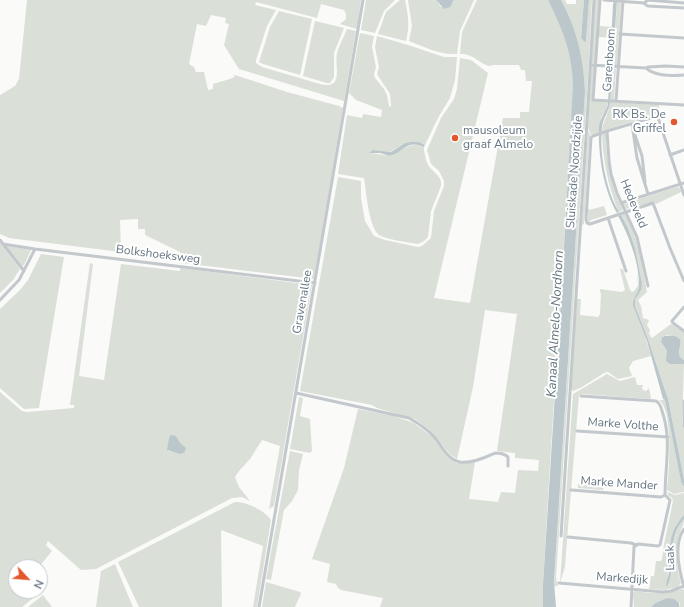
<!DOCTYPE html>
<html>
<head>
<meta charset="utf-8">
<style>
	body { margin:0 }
	#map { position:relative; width:684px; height:607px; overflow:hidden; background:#fafaf8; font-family:"Nunito Sans",sans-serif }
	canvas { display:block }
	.north { position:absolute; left:8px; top:559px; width:40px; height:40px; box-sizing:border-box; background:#fff; border:1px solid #c1c8cd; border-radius:50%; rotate:116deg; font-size:11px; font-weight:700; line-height:16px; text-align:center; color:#657683 }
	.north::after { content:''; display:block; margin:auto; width:14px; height:18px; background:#e4572e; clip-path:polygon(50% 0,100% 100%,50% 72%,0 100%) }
</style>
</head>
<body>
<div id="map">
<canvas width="684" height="607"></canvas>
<div class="north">N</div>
</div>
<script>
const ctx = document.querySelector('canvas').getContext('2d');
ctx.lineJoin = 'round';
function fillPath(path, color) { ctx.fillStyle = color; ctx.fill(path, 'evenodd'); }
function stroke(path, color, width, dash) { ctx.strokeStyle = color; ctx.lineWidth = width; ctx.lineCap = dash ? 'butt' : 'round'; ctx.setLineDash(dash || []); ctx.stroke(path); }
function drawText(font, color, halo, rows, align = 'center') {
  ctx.font = font + ' "Nunito Sans",sans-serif'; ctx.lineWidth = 4; ctx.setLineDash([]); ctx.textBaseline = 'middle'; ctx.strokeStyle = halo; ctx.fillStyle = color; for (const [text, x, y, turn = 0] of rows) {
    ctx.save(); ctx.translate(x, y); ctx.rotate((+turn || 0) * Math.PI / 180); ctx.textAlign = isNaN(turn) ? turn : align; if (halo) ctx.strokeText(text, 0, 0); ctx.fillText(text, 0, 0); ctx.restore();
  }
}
fillPath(new Path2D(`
	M27,0H361L357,29L340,24L346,19V14L344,10L321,4L317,18L256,2L255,5L276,10L267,26L256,60V63L262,67L320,84C345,90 334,67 337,53C339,45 344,37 347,29L356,31L344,101L239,69L224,45L229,24L225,23L226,18L211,15L206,26L197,24L189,64L194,67L196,72H204L208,90L213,89V84L233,78L235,75L287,92L339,106L343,108L314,279L182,263L180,252L145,235V229H138V219L120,220L121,252L9,238L0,234V95L15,86L19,79Z
	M366,0H395L384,11L375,33L361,30Z
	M400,0H405C408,14 410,27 406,41L378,34L386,12Z
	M408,0H436L441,7L453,3L454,0H474L460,31L457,54C439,55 425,47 409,41L412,26Z
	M477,0H548C555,14 562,28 567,43C576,71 573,101 571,130L549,480L543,584V607H380L383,598L341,590L338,588L336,584L327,582L330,564L312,559L344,468L358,409L394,416L414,423L431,436L447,456L453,460L458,463L475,462L469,499L498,502L501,492L515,493L518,470L538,471L539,460L515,458V453L497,451L517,314L485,310L473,387L457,459L451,455L427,428L415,419L377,408L372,405L300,391L338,177L361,181V198L365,221L374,236L385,240L418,247L422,246L431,238L434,211L444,186V181L439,171L431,164L427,150L441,118L454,99L457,89L460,58L471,60L488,73L434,298L470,303L503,118H520V112H529L532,81H526L525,70H521L519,65H493L489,66C477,62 474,54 460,54L462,32Z
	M561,0H565L567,4H576V0H584L581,38L586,41L589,0H592L588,77L556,578L558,586H554L585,92C584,60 577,28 561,0Z
	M595,0H599L593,100L608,102L606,110L601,118L600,132L591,135L588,128Z
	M617,2L621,3L617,65H613Z
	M279,11L312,19L300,75L263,64L259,62L270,27Z
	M315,21L344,28L334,53V77L330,83H327L303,76Z
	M599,26L613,27L612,38L599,37Z
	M360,33L374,36L372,47L376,67L374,74L375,78L384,89L387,95L389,106L391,107V105L390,94L377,74L379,67L375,47L377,36L408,45L444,57H457L455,80L450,98L439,116L425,145L419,142H411L405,143L390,152L373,150L370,153L392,156C403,149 411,141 424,147V150C425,155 426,162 429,166C434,174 442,175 441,186L431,211L428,237L424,241L418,244C407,242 388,240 379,235C369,228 366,190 364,178L338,174L347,115L362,118L363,114L381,117L382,110L356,100L349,93Z
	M613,67L616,69L614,100H610Z
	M610,102L659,105L658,113L602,131C603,121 609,113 610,102Z
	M588,131L591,136L589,143L584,224L582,225Z
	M604,133L606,134C606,160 611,186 623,210L619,212L618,211C608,185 603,161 602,134Z
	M677,187L680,188L681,192L656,204L654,202L626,209L624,204Z
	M604,206L607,215L591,220L590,222L588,221V207L589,210Z
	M625,214C639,238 642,265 647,292L638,300L641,306L643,318L649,320L647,325L650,330L649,334L652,338L671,324L684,332V360C675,355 683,346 679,338C673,336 667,334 662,337L661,342L667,351L670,364H684L682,424L684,427V479L668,399L647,336L635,306V299L641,287L642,283L635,248L628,228L621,215Z
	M0,242L20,269L13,280L0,293Z
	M8,246L31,250L24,265L22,266L7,247Z
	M41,254L64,257L39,408L24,409L0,388V309L20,290L28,280Z
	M90,263L93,264L79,376L104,380L121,264L180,271V268L312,285L274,506L269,509L280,446L262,440L250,459L239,471L235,477L239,487L250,501L242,497L232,498L96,569L81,570L48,541L46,545L52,551L39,567H16V591H40V590L41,592L22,607H0V392L22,411L27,412L74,408V405H70ZM176,436L184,453C180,455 173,451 168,451L169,438Z
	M620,269H623L630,290L632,292L634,291L638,286L637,269L639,286L633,306L645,336L651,356L633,361L629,368L632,376L618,379L608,372L604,373L582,387L573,391L571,389L577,299H581L580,315L598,317L600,314L601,293L600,292V289L622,292L625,290Z
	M607,374L620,381L635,377L637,385H643L642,388L643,390L646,391L649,388L651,398L650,399L582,394L579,395L566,552L565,567L560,583L573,394Z
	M299,397L303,398L300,416L310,419L312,451L310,453L290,449Z
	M659,400H665L681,482L684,487V492L674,494L667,490C669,472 674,411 659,400Z
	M290,451L303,454L299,470L298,490L292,501L284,510L271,580L266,579Z
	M578,484L604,486L603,490L578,488Z
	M667,492L675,495L684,493V515L676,525L672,535L669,547L668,587C669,581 671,576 672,571C673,552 671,534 684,519C684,527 679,531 678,539C675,554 677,568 681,583L678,587L664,590L649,589L651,576H654L656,561H661L662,559L664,544L673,501L672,498L668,495Z
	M235,502C245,501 266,511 271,520L257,607H253L263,546L221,530L222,607H139L118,562Z
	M115,564L133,607H96L101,571Z
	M266,582L300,592L301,594L295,607H262Z
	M682,589L684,590V607H679L680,603L667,598L655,603L651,607H634L633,593L635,591C653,594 664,594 682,589Z
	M43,595L52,607H28Z`), '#dadfd7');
fillPath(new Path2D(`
	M436,0H454L450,7L444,9Z
	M548,0H561C577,28 584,60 585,92L554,582L556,607H543V584L562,282L573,86C572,51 563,31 548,0Z
	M584,0H589L586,41L585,42L581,38Z
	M615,0H617L610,103C609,111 603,118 602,127C599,152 606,191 619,212L617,213C603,189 598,154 599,127C600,118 606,112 608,104L613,4Z
	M411,142H419L425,145L424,147C407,139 404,152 390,156L380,153H369L373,150L391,152L405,143Z
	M621,215L628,228L635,248L642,283L641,290L635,299V306L647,336L668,399L684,479V487L681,482L665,400L663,399L647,341L633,306C632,298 639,293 639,285C640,265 628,233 618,216Z
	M665,336H675L680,339C682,347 675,355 684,360V364H670L666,361L667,351L661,342L662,337Z
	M171,435L176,436L180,443L186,448L184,453L180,454L167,450L169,438Z
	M684,515V519C665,540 678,566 667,587C665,582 669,577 669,572C670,549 667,533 684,515Z
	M667,598L674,599L679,603V607H651L655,603Z`), '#bbc7cb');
stroke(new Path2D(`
	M600,0L593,100L684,105
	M604,0L644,3L646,5L648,6L684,8
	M644,3L648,0L684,3
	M620,34L684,38
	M590,65L646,68C654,76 673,76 684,75
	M646,68L648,67L666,66L684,67
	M616,101L623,0
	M632,124L637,158L648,194
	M607,131L593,136L591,138L586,219L587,223L590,224L608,218L626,271
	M635,135L642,156L645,182
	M670,155L684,150
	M621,203L684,183
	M608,218L653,203L670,248L684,281
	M0,240L24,271
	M3,244L35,249L315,283
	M648,286L637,237L617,193L611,174L609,161L607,131L654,117L658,118L684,195
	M0,300L19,280L35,249
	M684,307L672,321L673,323L684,331
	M296,393L409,418C418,423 427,429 434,437C442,446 447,459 460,462C471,464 486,457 495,453C500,453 505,454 508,457V466
	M581,396L656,401C660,403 661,407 662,411C672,439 665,466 665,495L670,500L660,545L658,546L638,544L634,547L631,607
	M684,401V426
	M577,431L668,437
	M571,490L661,497L665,495
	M684,529C673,544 679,570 684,587
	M561,536L589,89L594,0
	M568,537L631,543L636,545
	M559,583L663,592L671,591L684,586
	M259,607L363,0`), '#c3c8cc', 3);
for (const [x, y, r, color] of [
	[674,122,4,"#e4572e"],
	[455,138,4,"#e4572e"]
]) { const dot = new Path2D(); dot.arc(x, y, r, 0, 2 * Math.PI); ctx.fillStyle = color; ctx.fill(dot); stroke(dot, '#fff', 1.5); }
drawText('12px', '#657683', '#fff', [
	["Garenboom",610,60,-86],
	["Sluiskade Noordzijde",575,172,-86],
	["Hedeveld",633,204,67],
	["Bolkshoeksweg",158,255,7],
	["Gravenallee",303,302,-80],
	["Marke Volthe",623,425,4],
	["Marke Mander",619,484,4],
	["Laak",671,558,-92],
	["Markedijk",622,579,4]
]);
drawText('12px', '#657683', '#fff', [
	["RK Bs. De",666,115],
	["Griffel",666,129],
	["mausoleum",463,131,"left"],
	["graaf Almelo",463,145,"left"]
], 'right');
drawText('italic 13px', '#60757c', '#fff', [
	["Kanaal Almelo-Nordhorn",556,324,-87]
]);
</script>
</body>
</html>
